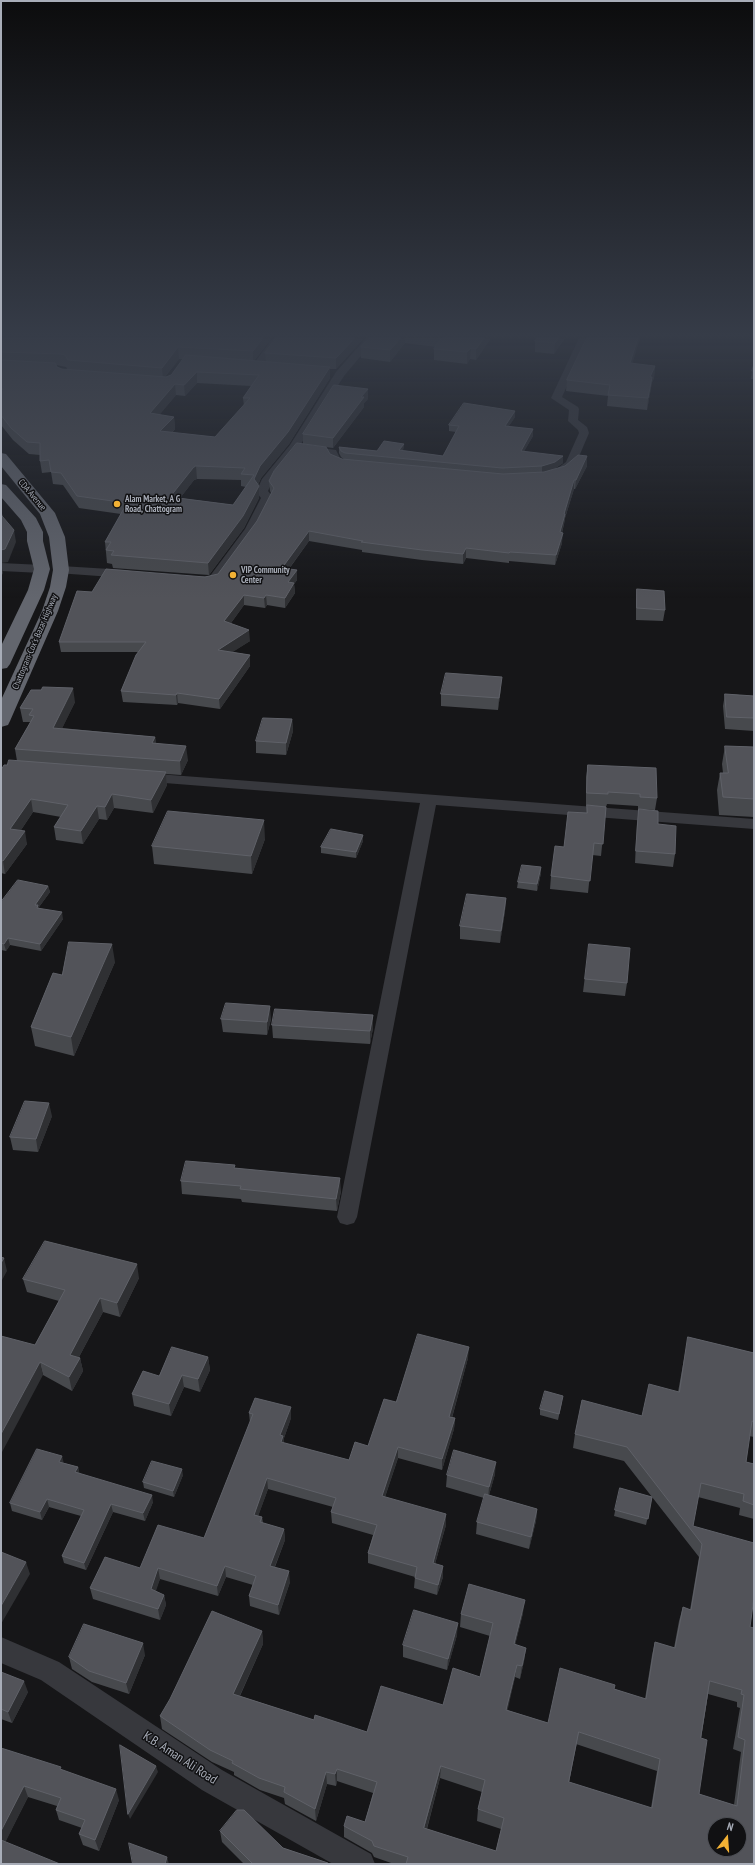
<!DOCTYPE html>
<html>
<head>
<meta charset="utf-8">
<style>
	body { margin:0 }
	#map { position:relative; width:755px; height:1865px; overflow:hidden; background:#161618; font-family:"PT Sans Narrow",sans-serif }
	canvas { display:block }
	.frame { position:absolute; inset:0; border:2px solid #a8adb8; pointer-events:none }
	.north { position:absolute; left:707px; top:1817px; width:40px; height:40px; box-sizing:border-box; background:#111113; border:1px solid #4d4f55; border-radius:50%; rotate:17deg; font-size:11px; font-weight:700; line-height:16px; text-align:center; color:#a8adb8 }
	.north::after { content:''; display:block; margin:auto; width:14px; height:18px; background:#f2b134; clip-path:polygon(50% 0,100% 100%,50% 72%,0 100%) }
</style>
</head>
<body>
<div id="map">
<canvas width="755" height="1865"></canvas>
<div class="frame"></div>
<div class="north">N</div>
</div>
<script>
const ctx = document.querySelector('canvas').getContext('2d');
ctx.lineJoin = 'round';
function fillPath(path, color) { ctx.fillStyle = color; ctx.fill(path, 'evenodd'); }
function stroke(path, color, width, dash) { ctx.strokeStyle = color; ctx.lineWidth = width; ctx.lineCap = dash ? 'butt' : 'round'; ctx.setLineDash(dash || []); ctx.stroke(path); }
function drawText(font, color, halo, rows, align = 'center') {
  ctx.font = font + ' "PT Sans Narrow",sans-serif'; ctx.lineWidth = 3; ctx.setLineDash([]); ctx.textBaseline = 'middle'; ctx.strokeStyle = halo; ctx.fillStyle = color; for (const [text, x, y, turn = 0] of rows) {
    ctx.save(); ctx.translate(x, y); ctx.rotate((+turn || 0) * Math.PI / 180); ctx.textAlign = isNaN(turn) ? turn : align; if (halo) ctx.strokeText(text, 0, 0); ctx.fillText(text, 0, 0); ctx.restore();
  }
}
fillPath(new Path2D(`
	M275,338H307L303,344L300,345L278,344L260,370H252L251,368L252,366L272,339Z
	M366,338H376L344,376L299,447L273,480L268,491L273,497C260,529 238,555 218,583H194L192,580L194,577L210,576L245,529L261,498L256,492L262,479L290,445L336,372Z
	M579,338H589L562,397L578,407L579,409L578,420L587,427L589,433L575,466L557,476L551,473L566,462L579,433L578,430L568,421L569,410L551,398Z
	M306,446L336,450L341,460L356,463L358,465L352,468L333,464L328,455L302,451L300,449L302,447Z
	M1,563L42,565L46,566L48,569L46,572L42,573L1,571Z
	M61,566L126,570L130,571L132,574L130,577L126,578L57,573L55,570L57,567Z
	M144,773L754,819V829L436,805L357,1217L354,1223L347,1225L340,1223L337,1217L420,803L139,781L136,778L139,775Z
	M1,1637L59,1662L222,1770L371,1854L375,1864H333L202,1790L41,1680L1,1663Z`), '#37383d');
fillPath(new Path2D(`
	M1,453L6,454L55,513L65,537L69,570L66,587L58,611L10,721L8,725L1,727V700L42,611L50,587L53,570L49,537L40,514L1,466Z
	M1,484L6,485L36,518L43,532V541L50,569L44,590L10,664L7,668L1,669V646L28,590L34,569L27,541V532L21,520L1,497Z`), '#63666e');
fillPath(new Path2D(`
	M1,338H272L254,361L266,362L265,353L276,338H364L336,369H330V378L289,444L261,478L258,485L259,498L244,528L209,575L113,568L112,564L107,563L105,542L121,514L79,508L63,485L53,484L51,472L42,473L40,461V455L29,454L13,440L1,425ZM179,359H183L171,375L165,377ZM56,365L66,367L68,370L62,369L57,367ZM197,383L251,386L243,398L244,406L215,437L172,433L175,429L174,417L159,415L176,395L185,396ZM197,479L241,480V486L246,487L233,505L180,498L194,480Z
	M369,338H491L476,360L470,359L467,364L434,360V349L435,347L405,343L390,362L361,358V347Z
	M537,338H565L554,354L535,352V341Z
	M587,338H640L632,364L655,366L654,378L652,382L647,410L607,406L608,396L566,391L567,380Z
	M754,365V379H751L752,371Z
	M368,399L364,403V407L333,448L303,444V434Z
	M515,411V417L508,427L533,429V436L524,451L563,463L554,469L543,472L587,466L575,489H574L565,518L564,524L562,533V543L555,565L509,561V563L466,558L463,564L422,560L362,552V550L309,541L289,569L297,570V580L294,584L295,593L285,608L267,605L265,608L244,605L231,623L250,641L232,652L250,655V666L220,709L178,703L177,705L123,702L121,691L138,652H61L59,642L92,592L205,577L218,574L257,521L271,493L270,491L269,481L330,454L342,459L345,460L341,457L339,453V447L377,451L404,444L403,450V451L443,456L456,432L449,431V425Z
	M637,589L665,610L663,621L636,620V601Z
	M501,688L498,710L441,706V694Z
	M725,694L754,696V731L725,729L723,706Z
	M75,702L62,728L155,737L156,744L188,760L181,775L166,774L167,785L153,813L114,808L107,820L99,819L83,844L56,840L54,827L61,817L33,812L21,830L27,844L5,874L1,873V770L7,765L17,761L15,749L30,723V722H23L20,708Z
	M292,719L293,731L286,755L256,753V741Z
	M725,746L754,747V817L719,815L717,790L720,773H723L722,764Z
	M588,765L657,798L655,810L638,809V806L607,804L606,807L586,805V777Z
	M587,805L606,807L601,856L592,855L588,893L550,889L551,876L564,847L586,813Z
	M639,809L658,824L675,854L673,867L635,863L637,822Z
	M363,835V841L356,858L321,853V847Z
	M265,839L252,874L154,864L152,846Z
	M541,867V873L537,891L517,888L518,882Z
	M48,886L50,892L39,907V908L63,919L41,951L10,945L6,951L1,950V902Z
	M506,898L505,911L500,943L460,939V926Z
	M589,944L627,983L625,996L583,992Z
	M115,962L74,1056L35,1046L31,1027L62,975Z
	M373,1015V1028L370,1044L273,1038L272,1025Z
	M221,1019H271L267,1035L223,1032Z
	M52,1116L38,1152L13,1150L10,1137Z
	M236,1168L341,1191L337,1211L242,1202L241,1199L182,1194L181,1181Z
	M139,1278L120,1317L103,1312L79,1357L80,1358L83,1371L72,1391L43,1375L35,1345L59,1301L27,1292L23,1279Z
	M688,1337L754,1353V1437L749,1436L746,1462L754,1464V1519L739,1515L740,1508L698,1497L693,1526L750,1627L754,1864H394L374,1857L372,1853L344,1837V1826L365,1822L373,1793L337,1781L336,1786L327,1784L316,1821L285,1804L284,1798L260,1790L234,1775V1772L212,1762L162,1729L160,1716L262,1631L263,1644L240,1696L314,1720L367,1732L443,1705L480,1677L490,1636L460,1627L461,1614L523,1613L515,1645L526,1648L524,1661L520,1679L515,1677L507,1710L548,1723L614,1689L645,1699L652,1655L655,1642L674,1648L679,1621L683,1607L690,1610L699,1557L652,1497L646,1525L614,1516L620,1488L652,1497L624,1461L573,1448L575,1434L642,1416L678,1392ZM708,1694L737,1702V1707L740,1708L733,1749L741,1752L734,1805L699,1794L701,1738ZM576,1744L657,1771L651,1808L569,1782ZM440,1778L482,1792L478,1809L477,1821L501,1829L496,1851L427,1829Z
	M208,1357L210,1370L200,1392L184,1387L171,1416L134,1406L132,1394L159,1376Z
	M468,1358L452,1418H455L454,1429L442,1470L398,1458L385,1497L446,1525L435,1564L443,1577L437,1595L414,1588L415,1577L368,1563V1553L373,1535L332,1523L331,1512L333,1507L268,1489L258,1516L262,1517L263,1523L284,1529L285,1540L275,1567L290,1582L279,1615L250,1606L249,1596L253,1585L226,1577L218,1596L160,1579L155,1591L164,1595L166,1605L160,1620L93,1599L90,1588L140,1568L204,1538L250,1423L249,1413L291,1418L284,1438V1443L349,1460L368,1446L396,1402Z
	M562,1402L558,1420L540,1415V1409Z
	M64,1463L78,1467L79,1473L153,1502L145,1521L113,1512L86,1570L64,1563L62,1556L81,1516L49,1507L42,1520L12,1511L10,1503Z
	M495,1474L489,1495L537,1509L536,1521L529,1549L476,1534L477,1522L484,1498L446,1487L447,1475Z
	M183,1475L174,1497L144,1488L143,1482Z
	M457,1635L447,1670L403,1657V1645Z
	M145,1655L129,1694L92,1682L72,1669L69,1657Z
	M1,1672L28,1692L12,1723L1,1719Z
	M1,1748L62,1770L119,1800L99,1851L83,1845L79,1834L82,1828L59,1820L56,1810L57,1806L28,1797L5,1842L1,1864Z
	M220,1831L283,1848L328,1863V1864H244L222,1842Z`), '#47494d');
fillPath(new Path2D(`
	M263,338H272L253,362V351Z
	M355,338H364L336,369V358Z
	M401,338H405V343L390,362V350Z
	M484,338H491L476,360V349Z
	M559,338H565L554,354L555,343Z
	M638,338H640L629,375L630,363Z
	M178,347L179,359L163,379L162,368Z
	M471,348L470,359L467,364V352Z
	M655,366L654,378L652,382L647,410L650,377Z
	M330,367V378L289,444L261,478L255,491L254,479L260,466Z
	M197,372V383L185,396L184,385Z
	M175,384L176,395L151,425L150,413Z
	M368,389V399L364,403V407L333,448V438L361,397Z
	M515,411V417L505,432V426Z
	M174,417L175,429L161,443L160,431Z
	M533,429V436L521,457V451Z
	M404,444L403,450L399,457V450Z
	M563,456V463L554,469L542,473V466Z
	M587,456V466L575,489L576,480Z
	M196,466L197,479L194,480L171,510L170,497L193,468Z
	M574,480V489L565,518L564,524L559,542L560,532L564,514Z
	M259,486V498L244,528L209,575L208,563Z
	M14,530L16,542L8,562L1,563V550Z
	M309,531V541L282,578V568Z
	M563,533L562,543L555,565L556,555Z
	M466,548V558L463,564V554Z
	M1,563L3,573L1,577Z
	M297,570V580L294,584L295,593L285,608V598L288,582Z
	M244,595V605L225,631L224,621Z
	M266,595L267,605L265,608L264,598Z
	M249,630L250,641L219,661L218,650Z
	M250,655V666L220,709L219,699Z
	M502,677L501,688L498,710L499,698Z
	M73,688L75,702L56,741L53,728Z
	M177,693L178,703L177,705L176,695Z
	M292,719L293,731L286,755V743Z
	M155,737L157,750L152,743Z
	M186,746L188,760L181,775L180,761Z
	M166,772L167,785L153,813L151,800Z
	M112,794L114,808L107,820L105,807Z
	M31,799L33,812L13,842L10,829Z
	M97,806L99,819L83,844L81,831Z
	M264,820L265,839L252,874L251,856Z
	M25,831L27,844L5,874L3,861Z
	M363,835V841L356,858V852Z
	M541,867V873L537,891V884Z
	M48,886L50,892L39,907L40,912L35,905Z
	M506,898L505,911L500,943L501,931Z
	M62,912L63,919L41,951L40,944Z
	M8,938L10,945L6,951L4,944Z
	M112,944L115,962L74,1056L71,1037Z
	M270,1006L271,1019L267,1035V1022Z
	M373,1015V1028L370,1044V1031Z
	M49,1103L52,1116L38,1152L36,1139Z
	M340,1178L341,1191L337,1211L336,1199Z
	M4,1258L7,1271L1,1282V1263Z
	M137,1264L139,1278L120,1317L117,1303Z
	M100,1298L103,1312L73,1368L70,1355Z
	M469,1347L468,1358L449,1428V1417Z
	M208,1357L210,1370L200,1392L198,1379Z
	M80,1358L83,1371L72,1391L69,1377Z
	M40,1362L43,1375L1,1454V1434Z
	M182,1375L184,1387L171,1416L169,1404Z
	M291,1407V1418L284,1438V1447L282,1453L280,1435Z
	M455,1418L454,1429L442,1470V1459Z
	M398,1447V1458L382,1506V1496Z
	M62,1456L64,1464L59,1462Z
	M496,1462L495,1474L488,1499L489,1487Z
	M78,1467L80,1475L75,1472Z
	M182,1469L183,1475L174,1497L173,1491Z
	M267,1478L268,1489L255,1525L254,1515Z
	M152,1495L153,1502L145,1521L143,1513Z
	M47,1499L49,1507L42,1520L40,1512Z
	M111,1504L113,1512L86,1570L84,1563Z
	M537,1509L536,1521L529,1549L531,1537Z
	M446,1514V1525L432,1574L433,1563Z
	M284,1529L285,1540L271,1576L270,1566Z
	M26,1562L30,1574L1,1624V1606Z
	M225,1566L226,1577L218,1596L217,1586Z
	M443,1566V1577L437,1595L438,1585Z
	M158,1568L160,1579L153,1600L151,1589Z
	M289,1571L290,1582L279,1615L278,1605Z
	M164,1595L166,1605L160,1620L158,1609Z
	M525,1600L523,1613L512,1657L514,1644Z
	M458,1623L457,1635L447,1670L448,1659Z
	M262,1631L263,1644L235,1706L233,1694Z
	M143,1643L145,1655L129,1694L126,1683Z
	M526,1648L524,1661L520,1679L522,1666Z
	M517,1665L515,1677L505,1722L506,1710Z
	M24,1681L28,1692L12,1723L8,1712Z
	M156,1766L158,1772L130,1819L128,1814Z
	M441,1766L440,1778L424,1839V1828Z
	M337,1769V1781L336,1786L335,1774Z
	M326,1772L327,1784L316,1821L315,1809Z
	M24,1786L28,1797L2,1849L1,1847V1831Z
	M116,1789L119,1800L99,1851L95,1840Z
	M167,1857L169,1864H165Z`), '#2f3033');
const building = new Path2D(`
	M1,338H263L253,351L178,347L162,368L68,360L65,355L61,354L1,352Z
	M276,338H355L336,358L265,353Z
	M369,338H401L390,350L361,347Z
	M442,338H484L476,349L471,348L467,352L434,349Z
	M537,338H559L555,343L535,341Z
	M587,338H638L630,363L655,366L650,377H652L648,398L608,395L610,385L567,380Z
	M186,355L330,367L288,432L260,466L254,479L259,486L243,516L208,563L111,555L114,551L106,550L111,542H105L127,503L77,496L61,473L51,472L49,460L40,461V443L27,442L11,428L1,415V391L3,389H1V360L55,363L57,367L62,369L166,377L171,375ZM197,372L259,375L243,398H250L215,437L160,431L174,417L150,413L175,384L184,385ZM196,466L245,468L241,474L254,475L233,505L170,497L193,468Z
	M754,365V371H752Z
	M334,385L368,389L361,397H364L333,438L303,434Z
	M464,403L515,411L505,426L533,429L521,451L563,456L555,462L542,466L502,468L345,453L341,451L339,447L377,451L384,441L404,444L399,450L443,456L459,426L449,425Z
	M297,443L326,447L330,454L342,459L503,474L544,472L565,466L578,455L587,456L576,480H574L564,514H565L560,532L563,533L556,555L510,552L509,553L466,548L463,554L422,550L361,542L363,541L309,531L282,568L297,570L288,582L294,583L285,598L266,595L264,598L244,595L224,621L249,630L218,650L250,655L219,699L177,693L176,695L121,691L136,655L146,642H59L77,591L92,592L106,569L205,577L218,574L257,521L274,488L269,481L274,471Z
	M1,512L2,516L14,530L5,549L1,550Z
	M637,589L664,591L665,610L637,608Z
	M446,673L502,677L499,698L441,694Z
	M43,687L73,688L53,728L155,737L152,743L186,746L180,761L15,749L34,716L29,715L33,709L20,708L31,690H41Z
	M725,694L754,696V718L727,717Z
	M263,718L292,719L286,743L256,741Z
	M725,746L754,747V799L723,797L720,773H728Z
	M9,760L166,772L151,800L112,794L105,807L97,806L81,831L54,827L68,805L31,799L10,829L25,831L3,861L1,860V770L4,765H7Z
	M588,765L656,768L657,798L640,797V794L608,792V794L587,793Z
	M587,805L606,807L603,844L594,843L590,881L551,876L555,846L564,847L568,812L587,813Z
	M639,809L658,811V824L676,826L675,854L636,851Z
	M168,811L264,820L251,856L152,846Z
	M331,829L363,835L356,852L321,847Z
	M522,865L541,867L537,884L518,882Z
	M18,880L48,886L35,905H38L37,908L62,912L40,944L8,938L4,944L1,943V902Z
	M467,894L506,898L501,931L460,926Z
	M69,942L112,944L71,1037L31,1027L53,973L62,975Z
	M589,944L630,948L627,983L585,979Z
	M226,1003L270,1006L267,1022L221,1019Z
	M275,1009L373,1015L370,1031L272,1025Z
	M25,1101L49,1103L36,1139L10,1137Z
	M186,1161L235,1165L234,1168L340,1178L336,1199L240,1189L241,1186L181,1181Z
	M45,1241L137,1264L117,1303L100,1298L70,1355L80,1358L69,1377L40,1362L1,1434V1336L35,1345L65,1290L23,1279Z
	M1,1257L4,1258L1,1263Z
	M418,1334L469,1347L449,1417L455,1418L442,1459L398,1447L382,1496L446,1514L433,1563L443,1566L438,1585L415,1578L417,1567L368,1553L377,1525L331,1512L336,1498L267,1478L254,1515L262,1517L260,1522L284,1529L270,1566L289,1571L278,1605L249,1596L256,1576L225,1566L217,1586L158,1568L151,1589L164,1595L158,1609L90,1588L105,1557L140,1568L158,1525L204,1538L253,1414L249,1413L255,1398L291,1407L280,1435L283,1436L281,1442L349,1460L355,1442L368,1446L384,1399L396,1402Z
	M688,1337L754,1353V1422L752,1421L746,1462L754,1464V1505L743,1501L744,1494L701,1483L693,1526L754,1543V1597L750,1627L754,1628V1864H406L408,1857L374,1846L372,1841L344,1826L347,1816L365,1822L377,1782L337,1769L335,1774L326,1772L315,1809L284,1792L285,1787L259,1778L232,1763L233,1761L210,1750L160,1716L170,1699L212,1611L262,1631L233,1694L314,1720L315,1715L367,1732L381,1686L443,1705L453,1668L480,1677L493,1623L461,1614L469,1584L525,1600L514,1644L526,1648L522,1666L517,1665L506,1710L548,1723L560,1668L615,1685L614,1689L646,1699L655,1642L675,1648L683,1607L691,1610L702,1544L627,1447L575,1434L582,1400L642,1416L649,1384L679,1392ZM710,1681L742,1690L741,1694L744,1695L738,1737L745,1740L737,1806L699,1794L707,1740L701,1738ZM579,1732L660,1759L652,1808L569,1782ZM441,1766L485,1780L478,1809L504,1818L496,1851L424,1828ZM715,1825H739V1849H715Z
	M172,1347L208,1357L198,1379L182,1375L169,1404L132,1394L143,1371L159,1376Z
	M545,1391L563,1396L559,1414L540,1409Z
	M37,1449L62,1456L59,1462L78,1467L75,1472L152,1495L143,1513L111,1504L84,1563L62,1556L84,1510L47,1499L40,1512L10,1503Z
	M454,1450L496,1462L489,1487L447,1475Z
	M152,1461L182,1469L173,1491L143,1482Z
	M620,1488L652,1497L648,1519L615,1510Z
	M485,1494L537,1509L531,1537L477,1522Z
	M1,1552L26,1562L1,1606Z
	M414,1610L458,1623L448,1659L403,1645Z
	M84,1624L143,1643L126,1683L89,1671L69,1657Z
	M1,1672L24,1681L8,1712L1,1709Z
	M120,1745L156,1766L128,1814Z
	M1,1748L61,1767L60,1769L116,1789L95,1840L79,1834L85,1820L56,1810L61,1798L24,1786L1,1831Z
	M237,1810H244L283,1848L328,1863V1864H253L220,1831Z
	M1,1840L60,1864H1Z
	M129,1843L167,1857L165,1864H133Z`);
fillPath(building, '#525359');
stroke(building, '#5f6168', 1);
const sky = ctx.createLinearGradient(0, 0, 0, 599);
sky.addColorStop(0, '#0c0c0d');
sky.addColorStop(0.56, '#363c48');
sky.addColorStop(1, '#363c4800');
ctx.fillStyle = sky;
ctx.fillRect(0, 0, 755, 599);
for (const [x, y, r, color] of [
	[117,504,4,"#f2b134"],
	[233,575,4,"#f2b134"]
]) { const dot = new Path2D(); dot.arc(x, y, r, 0, 2 * Math.PI); ctx.fillStyle = color; ctx.fill(dot); stroke(dot, '#111113', 1.5); }
drawText('9px', '#a8adb8', '#111113', [
	["CDA Avenue",32,495,50],
	["Chattogram-Cox's Bazar Highway",35,642,-67]
]);
drawText('bold 9px', '#a8adb8', '#111113', [
	["Alam Market, A G",125,499],
	["Road, Chattogram",125,509],
	["VIP Community",241,570],
	["Center",241,580]
], 'left');
drawText('13px', '#a8adb8', '#111113', [
	["K.B. Aman Ali Road",180,1758,33]
]);
</script>
</body>
</html>
